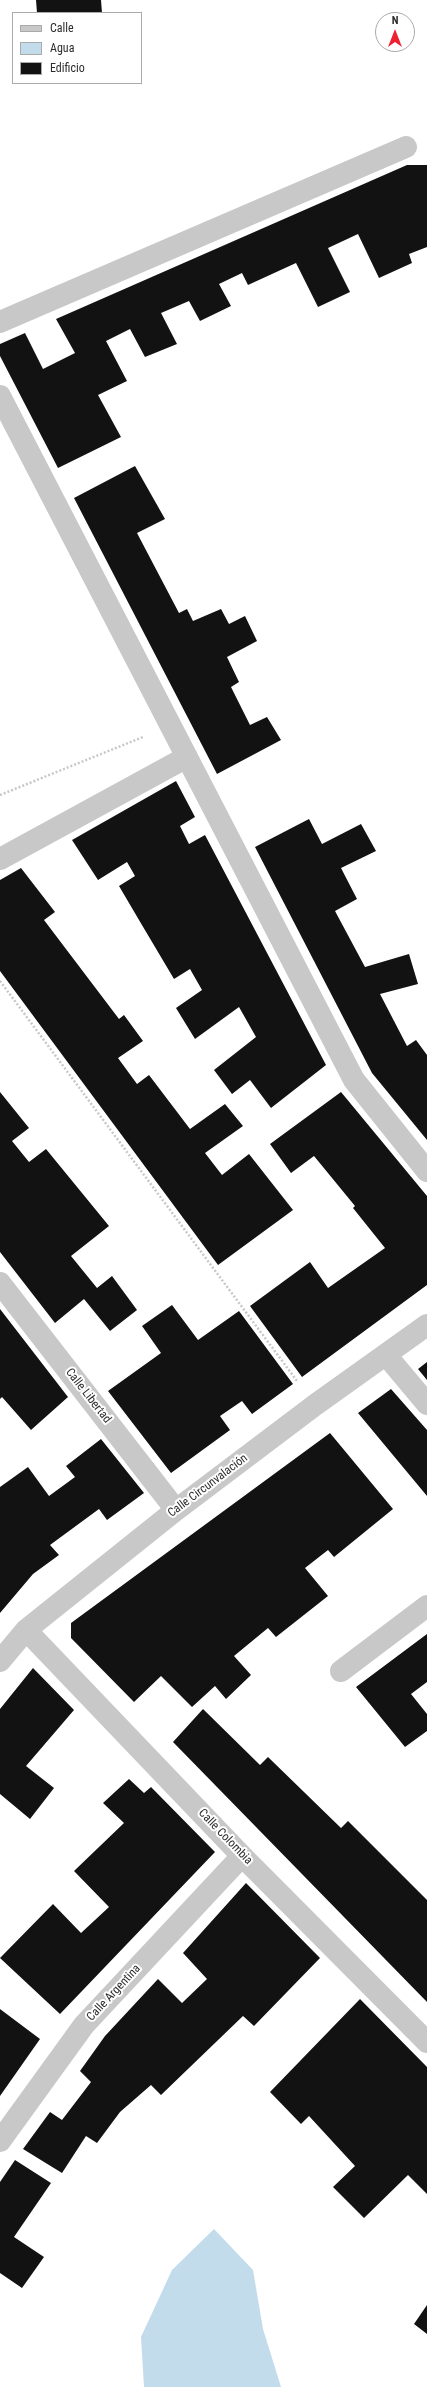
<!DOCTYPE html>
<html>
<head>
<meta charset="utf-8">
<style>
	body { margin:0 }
	#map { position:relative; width:427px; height:2387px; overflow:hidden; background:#fff; font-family:"Roboto Condensed",sans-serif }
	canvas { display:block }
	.legend { position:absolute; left:12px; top:12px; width:130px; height:72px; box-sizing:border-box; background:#fff; border:1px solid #aaa; margin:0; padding:5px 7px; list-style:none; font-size:12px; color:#2b2b2b }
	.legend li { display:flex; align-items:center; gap:8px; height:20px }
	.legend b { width:20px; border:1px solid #aaa }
	.north { position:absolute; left:375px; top:12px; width:40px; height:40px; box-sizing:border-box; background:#fff; border:1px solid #aaa; border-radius:50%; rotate:0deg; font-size:11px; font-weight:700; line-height:16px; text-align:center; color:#2b2b2b }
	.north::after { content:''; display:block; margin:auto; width:14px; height:18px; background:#ef2131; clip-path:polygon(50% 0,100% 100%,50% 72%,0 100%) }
</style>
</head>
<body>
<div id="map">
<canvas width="427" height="2387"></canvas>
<ul class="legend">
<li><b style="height:5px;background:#c8c8c8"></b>Calle</li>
<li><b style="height:11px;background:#c2dcec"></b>Agua</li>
<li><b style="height:11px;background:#121212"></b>Edificio</li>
</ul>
<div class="north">N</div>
</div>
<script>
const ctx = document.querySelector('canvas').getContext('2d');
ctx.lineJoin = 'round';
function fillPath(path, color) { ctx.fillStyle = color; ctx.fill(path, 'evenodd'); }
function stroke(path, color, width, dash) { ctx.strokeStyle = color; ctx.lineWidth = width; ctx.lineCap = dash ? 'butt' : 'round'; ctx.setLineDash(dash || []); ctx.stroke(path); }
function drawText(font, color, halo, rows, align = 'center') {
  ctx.font = font + ' "Roboto Condensed",sans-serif'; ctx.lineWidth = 4; ctx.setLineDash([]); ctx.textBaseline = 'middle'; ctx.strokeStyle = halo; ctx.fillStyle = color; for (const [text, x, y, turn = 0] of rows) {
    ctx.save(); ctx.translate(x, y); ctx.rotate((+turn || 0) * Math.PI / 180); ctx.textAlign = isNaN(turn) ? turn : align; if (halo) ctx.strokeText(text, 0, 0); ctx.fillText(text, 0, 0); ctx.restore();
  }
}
fillPath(new Path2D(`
	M214,2229L253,2270L263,2329L281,2387H144L141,2337L172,2270Z`), '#c2dcec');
fillPath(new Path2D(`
	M36,0H101L102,13H37Z
	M407,165H427V247L409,254L412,263L379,278L358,234L328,248L350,292L318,307L296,263L248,285L242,273L219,284L231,306L200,321L189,301L161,313L177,344L145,357L130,329L106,341L127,381L98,395L121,437L58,468L0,356V344L25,333L43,369L75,353L56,319Z
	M135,466L165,519L137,533L179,613L187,609L193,621L221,609L229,624L245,616L257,641L227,657L239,682L231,687L250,725L267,717L281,740L217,774L74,498Z
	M176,781L195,817L180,826L189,844L205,835L326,1065L271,1108L250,1080L232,1094L214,1070L256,1037L239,1007L195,1039L176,1008L202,990L190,969L174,979L139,920L119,886L135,876L127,862L98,880L72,840Z
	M309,819L322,844L361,824L376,851L341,868L357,899L335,911L365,967L409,954L418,984L380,994L407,1046L416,1040L427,1055V1140L372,1073L255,847Z
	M21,868L55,912L44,920L119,1019L124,1015L143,1041L118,1058L137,1084L149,1075L190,1129L225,1104L243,1126L205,1153L222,1175L249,1154L293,1210L218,1265L0,971V880Z
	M0,1092L29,1128L12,1141L29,1162L46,1149L109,1226L71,1256L97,1288L112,1276L137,1310L110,1331L84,1299L55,1323L0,1252Z
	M341,1092L427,1196V1285L302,1377L250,1306L310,1262L328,1288L385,1248L353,1208L355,1206L314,1156L291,1173L270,1144Z
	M172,1305L198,1340L239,1311L293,1384L252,1414L242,1401L220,1416L230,1430L171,1473L108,1391L161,1353L142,1326Z
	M0,1309L68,1397L31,1430L2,1397L0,1399Z
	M427,1362V1380L418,1369Z
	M391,1389L427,1430V1496L358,1413Z
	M330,1433L393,1509L334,1557L328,1550L305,1568L328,1596L276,1637L268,1628L234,1656L251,1675L226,1699L215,1686L192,1707L161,1676L134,1702L71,1638V1623Z
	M101,1439L144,1493L107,1520L99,1509L50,1545L59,1555L33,1574L0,1613V1487L28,1467L49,1496L75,1477L66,1466Z
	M427,1634V1682L411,1694L427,1714V1731L405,1747L356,1687Z
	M33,1668L74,1710L26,1766L54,1788L30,1819L0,1794V1709Z
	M203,1709L260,1765L268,1757L341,1828L348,1821L427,1900V2002L173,1742Z
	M129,1779L144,1793L151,1787L215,1852L60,2014L0,1958L53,1904L81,1933L109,1907L74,1871L124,1823L103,1803Z
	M246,1883L320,1958L254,2026L243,2016L161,2095L151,2085L120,2112L97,2143L86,2136L62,2173L23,2149L50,2112L62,2120L91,2082L80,2071L105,2036L158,1979L182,2003L207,1979L183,1953Z
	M360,1999L427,2067V2194L408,2175L364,2218L333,2187L355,2166L309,2116L301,2124L270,2092Z
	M0,2009L40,2039L0,2096Z
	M15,2160L51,2183L14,2237L44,2257L22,2288L0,2273V2182Z
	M427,2305V2334L414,2324Z`), '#121212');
stroke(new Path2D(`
	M0,795L143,737
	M0,981L297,1381`), '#c8c8c8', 2.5, [2, 2]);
stroke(new Path2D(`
	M0,322L406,147
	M0,396L354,1080L427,1171
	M0,859L187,757
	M0,1283L176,1510
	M386,1355L427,1404
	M26,1630L242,1856L427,2042
	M0,1661L26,1630L176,1510L315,1405L427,1325
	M341,1671L427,1606
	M0,2141L84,2025L242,1856`), '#c8c8c8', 22);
drawText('12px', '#2b2b2b', '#fff', [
	["Calle Libertad",88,1396,52],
	["Calle Circunvalación",208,1486,-37],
	["Calle Colombia",225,1837,46],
	["Calle Argentina",114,1993,-47]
]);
</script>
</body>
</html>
